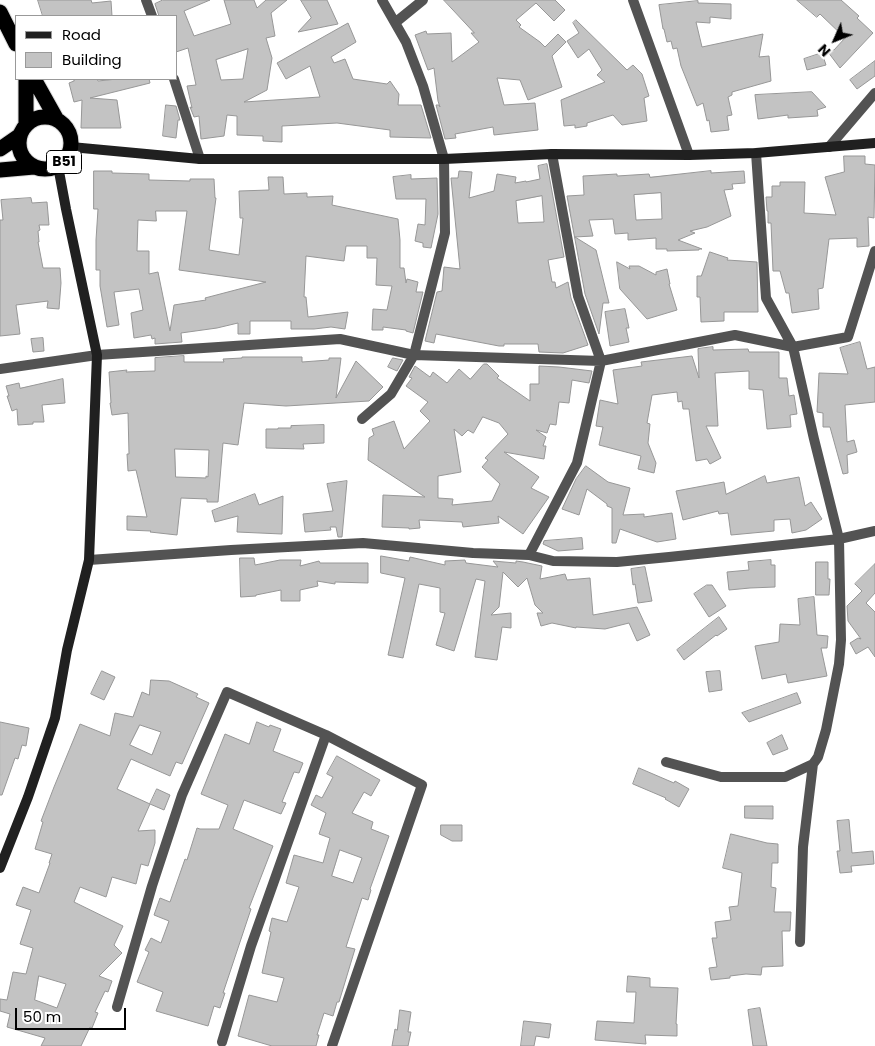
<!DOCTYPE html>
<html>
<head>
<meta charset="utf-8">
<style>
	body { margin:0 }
	#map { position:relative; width:875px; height:1046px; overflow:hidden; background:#fff; font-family:Poppins,sans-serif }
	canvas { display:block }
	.legend { position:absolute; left:15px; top:15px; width:162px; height:65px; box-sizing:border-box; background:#fff; border:1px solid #999; margin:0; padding:6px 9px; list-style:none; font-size:15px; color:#000 }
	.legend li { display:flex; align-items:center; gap:10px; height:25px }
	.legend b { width:25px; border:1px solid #999 }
	.north { position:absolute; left:810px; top:15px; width:50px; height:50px; -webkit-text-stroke:4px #fff; paint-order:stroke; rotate:226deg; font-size:14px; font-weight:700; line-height:20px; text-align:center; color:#000 }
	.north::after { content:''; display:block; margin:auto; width:18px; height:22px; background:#000; clip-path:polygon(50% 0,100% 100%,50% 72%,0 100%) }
	.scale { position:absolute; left:15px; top:1008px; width:111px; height:22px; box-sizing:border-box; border:2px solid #000; border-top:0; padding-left:6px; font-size:15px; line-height:18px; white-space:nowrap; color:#000; -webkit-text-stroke:4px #fff; paint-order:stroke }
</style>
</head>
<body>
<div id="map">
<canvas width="875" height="1046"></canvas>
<ul class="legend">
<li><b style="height:6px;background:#202020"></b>Road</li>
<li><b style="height:14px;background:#c3c3c3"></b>Building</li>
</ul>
<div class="north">N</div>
<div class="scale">50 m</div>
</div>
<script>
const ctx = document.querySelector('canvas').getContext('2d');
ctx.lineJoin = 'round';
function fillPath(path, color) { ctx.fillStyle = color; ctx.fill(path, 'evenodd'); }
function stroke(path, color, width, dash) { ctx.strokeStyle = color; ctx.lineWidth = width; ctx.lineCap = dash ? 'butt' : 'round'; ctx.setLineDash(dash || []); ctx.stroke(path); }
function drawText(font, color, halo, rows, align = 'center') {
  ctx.font = font + ' Poppins,sans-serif'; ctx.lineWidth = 4; ctx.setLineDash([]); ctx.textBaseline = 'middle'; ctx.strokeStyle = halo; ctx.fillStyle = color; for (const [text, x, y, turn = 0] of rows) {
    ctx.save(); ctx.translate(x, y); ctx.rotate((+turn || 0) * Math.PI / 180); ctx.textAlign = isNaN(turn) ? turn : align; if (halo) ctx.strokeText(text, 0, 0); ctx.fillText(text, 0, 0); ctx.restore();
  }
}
const building = new Path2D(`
	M38,0H91L92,3L111,1L112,16H43Z
	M163,0H210L184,11L194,36L231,24L224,0H254L257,8L266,0H287L271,13L275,36L266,38L272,58L267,90L244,102L320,97L310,66L286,79L277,63L348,23L356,42L331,57L334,63L345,59L353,79L387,84L390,81L399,94L398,105H421L431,138L390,137V130L337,123L282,126V142L263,141V136L237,135V116L227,115L224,136L201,139L199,116L194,117L190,107L192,108L187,86L196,85L188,48L176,52V16H159L155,4ZM248,49L243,79L221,80L216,60Z
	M301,0H327L338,24L298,32L311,18Z
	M444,0H555L565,10L554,21L536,3L516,20L521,25L519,27L540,42L545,47L558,34L566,42L552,56L562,87L528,100L520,80L497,78L504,105L535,103L538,130L494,135L493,127L455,134L456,138L445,139L436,105H439L440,107L438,101L434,68L428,70L415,35L426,31L427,34L451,33L452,62L479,42L471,33H474Z
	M797,0H841L859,16L857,18L873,33L840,68L828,52L834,50L845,38L820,14L817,17Z
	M698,1V3L731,4V19L710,17V23L696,22L702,47L763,34L759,57L769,56L771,81L732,92V95L728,97L732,115L727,116L729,130L711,132L709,120L707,121L703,103L697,106L681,66L677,48L673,49L671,41L667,42L664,29H663L659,5Z
	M576,20L627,70L633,65L642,74L649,96L644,98L647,121L622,125L613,115L587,123V126L575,128V125L564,126L561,100L605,82L597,75L602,70L589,49L578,58L567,41L579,33L573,23Z
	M822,53L826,65L807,70L804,59Z
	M875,61V76L857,89L850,80Z
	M73,79H97L98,81L117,79H149L150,83L90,98L117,100L121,128H81L82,100L74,102L69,83L74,81Z
	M812,92L826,107L817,110L818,116L788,118V115L758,119L755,95Z
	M166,105L176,106L180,120H178L176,138L163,136Z
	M844,156H865V164L875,165L874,218L868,217L869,246L857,247V238L829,239L823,288L818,289L819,309L792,313L789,293H786L780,271H773L771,223H768V211H767L766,197H772V186H780V182H805L804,213L836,215L825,177L844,172Z
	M547,164L564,257L548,260L552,282H555L556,288L568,282L571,298L588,345L563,353L539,352L538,344H504V346H499L436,334L434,343L425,341L437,292L442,291L444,267L460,269L451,178H458L459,171L472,172L469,198L494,191L497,174L516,177L515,183L526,181V182L540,179L538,166ZM542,196L544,222L518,223L516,201Z
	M94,171H112V173L149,174V180L190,181V179H214L215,198H216L209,250L239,255L243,218H240L239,191L269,190L268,177H283L284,194L307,193V197L333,196L332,205L398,219L400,240V268H404L406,283L407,279L418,282L416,292H423L413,333L406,331V330L383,327V330H372L373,309L387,310L392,286L376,285L377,258H367V246H346L344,261L306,256L304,297H306L308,317L348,312L345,329L331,327L314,329H291V321H250V334H238V323L217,328L181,333L182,342L155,344V338L152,339L151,335L134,338L131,313L143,310L139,289L114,292L119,325L107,327L100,286V270H96V240L98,209H94ZM156,211H187L179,270L266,282L205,298L206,300L174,305L170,331L158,272L149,274V251H137L138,220L156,221Z
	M711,171V173L744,171L745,183L732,184L733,189L724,190L731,216L707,227L690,231L695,233L678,240L702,249H699V250L667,251V249H656V238L628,240V233L615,234L613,219L589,220L593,236L575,237L596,250L609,303H603L599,334L585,294L567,196L584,195L583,176L617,174V176L649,174L650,177ZM661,193L662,219L636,220L634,195Z
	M411,175V179L437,178L438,214L431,248L423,247V243L415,241L418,224L425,225L426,199H396L393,177Z
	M31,198L32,203L47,202L49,225H39L40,230L38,231L39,242H38L43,268H60L61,283L59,309L47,308L48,301L16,305L20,334L0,336V220H3L1,200Z
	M710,252L728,258L727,260L757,262L758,312H724V321L701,322L700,297H697V276H701Z
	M617,262L630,269L629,266H639L656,275V272L667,269L670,284H669L677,310L647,319L620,289Z
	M625,309L629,328H626L629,342L610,346L605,312Z
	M43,338L44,351L33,352L31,339Z
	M860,342L867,369L875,367V402L845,405L847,442L854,440L857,452L847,455L848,473L843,474L830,427H823V413L817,412L819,373L848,374L840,348Z
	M713,347V350L748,349L749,352H779V378H787L789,396L794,395L797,414L790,415L791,427L767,429L763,390L749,389V371L715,373L718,426H706L721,458L710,464L707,459L696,461L692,433L689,409H683L682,401L678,402L677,392L652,395L647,423L650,424L648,443L656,463L654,473L638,469L641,456L599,445L603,427L596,426L600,400L618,404L613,370L642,366L641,362L692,356L699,378L698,349Z
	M184,356V362H224L223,359L242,358V357H302V362L329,360V358H341L336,398L356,361L383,387L369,401L286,406L244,403L238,445L223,443L218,502H207V499L181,498L177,535L150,532L151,531L127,530V516L147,517L136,470L128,471L127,454H129L128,413L112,415L110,403H111L109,372L127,370L126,372L155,371V358ZM175,449L209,450L208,477L206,476V478L176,477Z
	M393,358L403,360L397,371L388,367Z
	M484,364H487L499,376L497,378L530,401V384H539V366L559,367L592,371L589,383L572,380L569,403L559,402L556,425L550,424L547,433L536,430L546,437L543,446H546L544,459L504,452L539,477L531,488L549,497L523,534L498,516L499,523L463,527L462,522L419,520L420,528L409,529V528L382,527L383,495L425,497L368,460L369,438L374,435L372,429L394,421L404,449L430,421L420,411L428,402L406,386L412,378L409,377L415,366L430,377L433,372L447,383L459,369L470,379ZM483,417L499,423L508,434L485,458L488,460L482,467L500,484L492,501L452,505L453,499L438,498V476L461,472L454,429L462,436L468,430L473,433Z
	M63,379L65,403L42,405L44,422H33V424L18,425L17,409L12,411L7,396H9L6,386L19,383L20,388Z
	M324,425V443L303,444L304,449L266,448V429H278V428H291V426Z
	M586,466L608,482L630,488L623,515L644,514V517L672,513L676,539L657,542L620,529L616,543H612V508L607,506V504L587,489L579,515L562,509L576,479Z
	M765,476L767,483L799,477L805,506L811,502L822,519L806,530L792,533L790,519L774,520V531L731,535L728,513L719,514L718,511L683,520L676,491L724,482L726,494Z
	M347,481L342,537H338L336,527H330L331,530L305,532L303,514L333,511L327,484Z
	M255,494L259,505L283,496L282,534L237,532L238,516L215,522L212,511Z
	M582,538L583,549L558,551L543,544L544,541Z
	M381,556L409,561L410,557L445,565V561L465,560L466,563L498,567L493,561L516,563V561L523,562L542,566L540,579L565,574L567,580L590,578L593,615L637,607L650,635L637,641L629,623L605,629L576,627V628L552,623L541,626L537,613H543L535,605L527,578L518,587L503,572L499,607L491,615L511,613V628L502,627L497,660L475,657L485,581L476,579L454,651L436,645L445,613L440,612V588L419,584L403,658L388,655L405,578L381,573Z
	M240,558H254L255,565L280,560H301L300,566L319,561L320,563H368V583L335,582V584L317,581L318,586L300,590V601H281V590L256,595V596L241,597Z
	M771,560V565H775V587L750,588L729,590L727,572L749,570L748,562Z
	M816,562H828V579H830L829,595H816Z
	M875,564V593L866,603L875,612V657L868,647L856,654L850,643L858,638L861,639L848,621L847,606L862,591L855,584Z
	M645,567L652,601L638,603L635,584L633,585L631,569Z
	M707,585H712L726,606L709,617L694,594Z
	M814,597L817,635L828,636L827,648H821L827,676L788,683L786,674L762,679L755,646L779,642L780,624L800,625L798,599Z
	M719,617L727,629L717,636L716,635L684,660L677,650Z
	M102,671L115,677L104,700L91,694Z
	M720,671L722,690L709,692L706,672Z
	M151,680L169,681L198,694L196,697L209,703L182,764L176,762L170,776L131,759L117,789L150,804L138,831L155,830V843L148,866L141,864L136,884L112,877L106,897L80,887L74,902L123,926L114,945L122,953L99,976L112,981L108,992L105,991L95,1012L98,1013L92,1028L90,1027L81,1046H41L45,1038L7,1027L10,1014L0,1011V999L7,1000L13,972L26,974L33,948L20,944L31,910L16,905L23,887L39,893L50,863H49L52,854L35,849L43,822L41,821L54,787L80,724L110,736L115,713L133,717L142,692L149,695ZM140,725L161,732L152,755L130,745ZM39,976L66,984L57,1008L35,1000Z
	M797,693L801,703L749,722L742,713Z
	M0,722L29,728L26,746L22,745L18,759L15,758L2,795H0Z
	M257,722L269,727L270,725L281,729L273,751L303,763L299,773L294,772L282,802L286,803L281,814L244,800L233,829L273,846L249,908L251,909L223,993H225L220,1008L214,1006L208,1026L156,1011L163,992L137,982L149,952L145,950L151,938L161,943L169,921L154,915L160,898L170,902L185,859L187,860L197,828L200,829H219L228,805L201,794L225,734L249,744Z
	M782,735L788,749L773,755L767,743Z
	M337,756L380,780L371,796L364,792L352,813L373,822L371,829L389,836L370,889L371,890L368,900L362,898L346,947L355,949L339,1002H337L333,1016L324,1013L317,1035H319L316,1046H272L238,1036L249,995L277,1002L284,978L262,973L271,932L269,931L272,918L287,922L299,887L286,883L294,855L323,863L330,838L319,834L326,813L311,805L316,795L322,798L333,777L327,774ZM340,850L362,858L353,883L332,876Z
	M639,768L674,783L675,781L689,789L679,807L665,799L666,798L633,784Z
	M157,789L170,795L164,810L150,804Z
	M745,806H773V819L745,818Z
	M849,820L852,853L873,851L874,864L851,866L852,872L840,873L837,851H840L837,821Z
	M441,825H462V841H452L441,835Z
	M731,834L767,843L778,844V863H772L771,887L776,888L774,912H791L790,931H782L783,966L762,967L761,975L746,974L730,976V978L711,980L709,968L717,967L712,938H717L715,922L731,920L729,907L738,906L742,873L723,868Z
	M628,976L650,978V987L678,988L676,1024H677V1036L645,1035L646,1044L595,1040L597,1021L634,1023L636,992H627Z
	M760,1008L767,1046H753L748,1010Z
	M400,1010L411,1012L408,1032H411L408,1046H392L395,1029L397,1030Z
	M524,1021L551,1024L549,1038L536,1036L534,1046H521Z`);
fillPath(building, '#c3c3c3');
stroke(building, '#979797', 1);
const highway = new Path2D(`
	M0,12L16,44
	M34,79L57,120
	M19 143a26 26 0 1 1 52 0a26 26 0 1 1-52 0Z
	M26,125V79
	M0,149L19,136
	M0,170L34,167`);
stroke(highway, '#dbdbdb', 17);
stroke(new Path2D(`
	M146,0L152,16
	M633,0L689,155
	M396,22L423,0
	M174,79L200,159
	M829,147L875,93
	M0,369L97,355L340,339L414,355L601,361L735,335L793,347L848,337L875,251
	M362,419L391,394L414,355L445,233L444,159L423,86L406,42L382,0
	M529,555L577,463L601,361L578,296L552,154
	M89,560L231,550L363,543L473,553L529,555L553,561L617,562L669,557L839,539L875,531
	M666,762L721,777H785L813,764L818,757L826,730L839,664L841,640L839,539L814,439L793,347L766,298L756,153
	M800,942L803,847L813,764
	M117,1007L152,886L182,795L227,692L326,735L422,785L332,1046
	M222,1042L251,946L326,735`), '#535353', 10);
stroke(new Path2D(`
	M71,147L200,159H444L552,154L689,155L756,153L875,143
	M0,868L28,797L55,718L67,650L89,560L97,355L66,209L58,166`), '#202020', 10);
stroke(highway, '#000', 15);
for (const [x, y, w] of [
	[64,162,35]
]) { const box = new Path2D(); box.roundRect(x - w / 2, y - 11.5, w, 23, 4); ctx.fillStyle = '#fff'; ctx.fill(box); stroke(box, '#000', 1); }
drawText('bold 14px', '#000', null, [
	["B51",64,162]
]);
</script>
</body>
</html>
